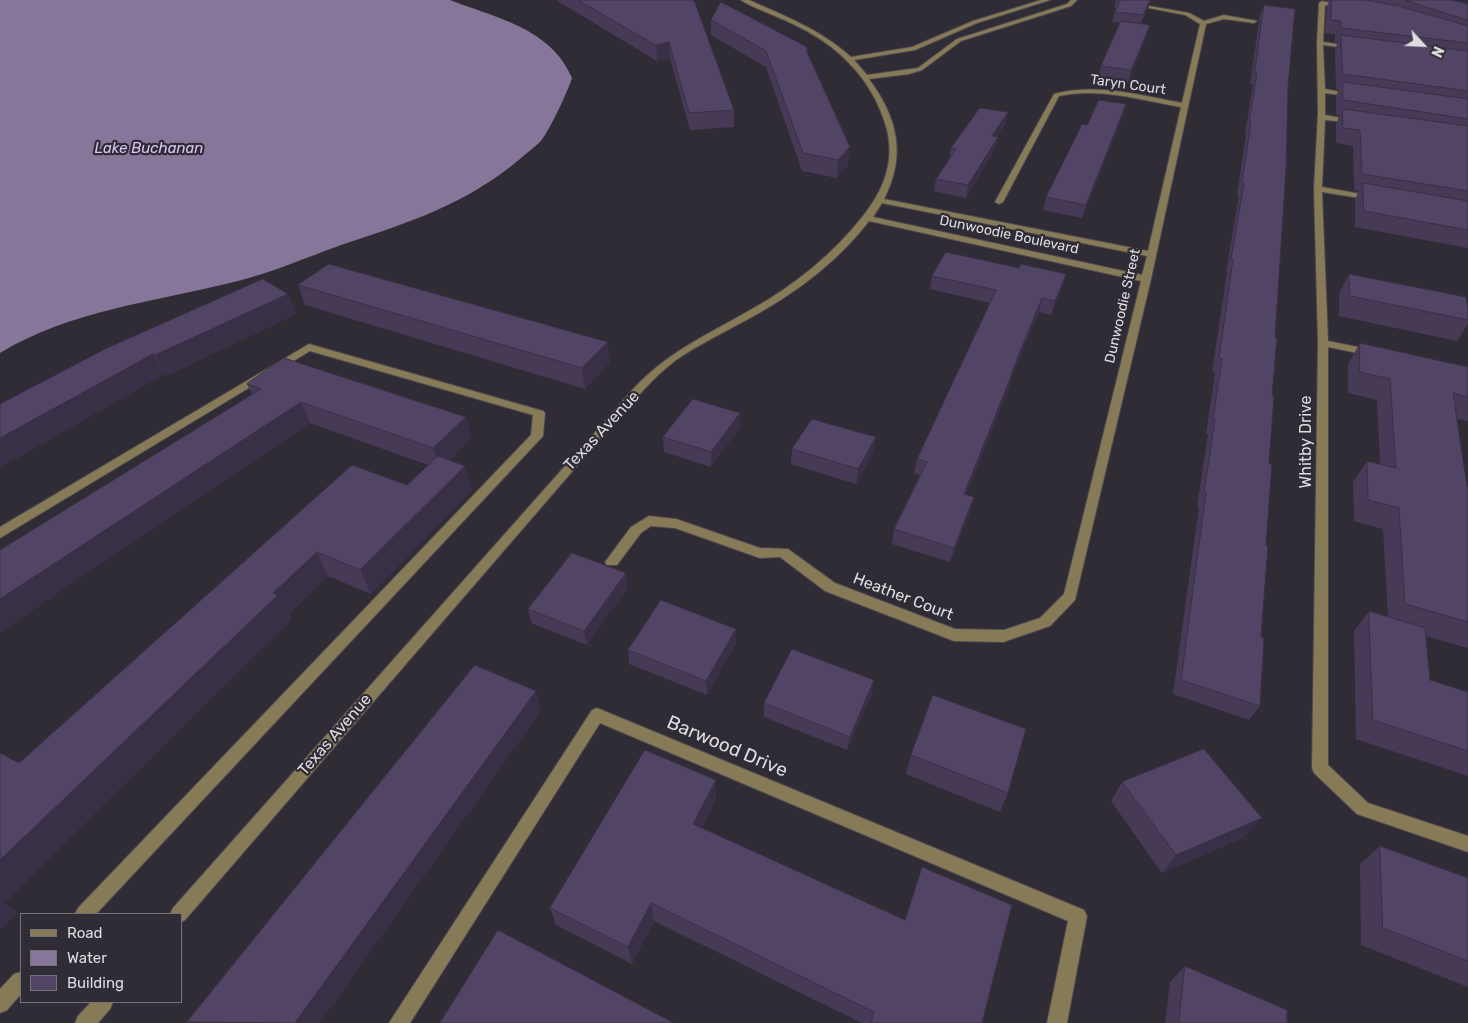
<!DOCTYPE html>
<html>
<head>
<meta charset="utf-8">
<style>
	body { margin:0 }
	#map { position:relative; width:1468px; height:1023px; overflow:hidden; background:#302c35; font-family:Rubik,sans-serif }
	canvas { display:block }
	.legend { position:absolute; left:20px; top:913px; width:162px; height:90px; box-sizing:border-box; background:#302c35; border:1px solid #76727a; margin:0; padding:6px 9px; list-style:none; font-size:15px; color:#dedbe1 }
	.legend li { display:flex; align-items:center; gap:10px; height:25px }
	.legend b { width:25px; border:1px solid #76727a }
	.north { position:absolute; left:1398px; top:20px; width:50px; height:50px; -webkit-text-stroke:4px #302c35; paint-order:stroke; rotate:115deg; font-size:14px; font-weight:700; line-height:20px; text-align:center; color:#dedbe1 }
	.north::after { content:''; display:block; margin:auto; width:18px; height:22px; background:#dedbe1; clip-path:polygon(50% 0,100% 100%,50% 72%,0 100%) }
</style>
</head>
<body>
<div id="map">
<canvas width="1468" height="1023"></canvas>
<ul class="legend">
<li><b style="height:6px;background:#877a57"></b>Road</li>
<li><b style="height:14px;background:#86769a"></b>Water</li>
<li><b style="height:14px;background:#524465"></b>Building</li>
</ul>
<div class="north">N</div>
</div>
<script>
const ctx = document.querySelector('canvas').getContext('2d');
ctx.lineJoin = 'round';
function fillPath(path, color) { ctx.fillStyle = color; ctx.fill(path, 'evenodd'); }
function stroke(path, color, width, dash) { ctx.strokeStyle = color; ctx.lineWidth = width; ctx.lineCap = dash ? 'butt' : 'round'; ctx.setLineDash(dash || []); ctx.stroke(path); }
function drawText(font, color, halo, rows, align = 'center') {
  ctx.font = font + ' Rubik,sans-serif'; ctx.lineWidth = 4.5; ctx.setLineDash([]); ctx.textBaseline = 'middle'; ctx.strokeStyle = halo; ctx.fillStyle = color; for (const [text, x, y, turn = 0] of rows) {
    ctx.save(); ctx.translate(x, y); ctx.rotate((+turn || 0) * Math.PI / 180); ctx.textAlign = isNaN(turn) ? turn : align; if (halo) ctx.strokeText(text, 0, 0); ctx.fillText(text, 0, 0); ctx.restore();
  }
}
fillPath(new Path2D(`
	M0,0H450C496,18 551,28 572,78C568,91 549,132 540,142C534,148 526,153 520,159C465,205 410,222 344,244C307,257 272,273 234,282C154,302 71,310 0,353Z`), '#86769a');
const minor = new Path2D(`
	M741,0H749C785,16 821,30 851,57L912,47L973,21L1041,0H1050L977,23L915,50L854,60L867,75L918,68L957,39L1067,4L1071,0H1077L1071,6L961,41L922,70L909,74L869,79C897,117 907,155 884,199L1148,251L1181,107C1141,100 1099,87 1059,96L1003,202L999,204L995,202L1054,94C1096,83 1139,95 1182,103L1200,24L1185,15L1149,8V6L1189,13L1204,21L1224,15L1257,21L1254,23L1224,19L1206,24L1151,279L1075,600L1050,626L1009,640L1004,642L954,641L825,591L780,557L760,558L675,528L651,526L641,533L617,565H607L605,562L631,527L649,516L676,519L760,548L788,549L835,583L955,629L1004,630L1040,618L1064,594L1141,281L869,221C839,260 801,289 759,313C731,329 702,342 676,360C652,378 634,401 614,423L185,920L181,922V914H170L173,908L636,386C671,350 709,334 752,309C795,285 833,254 863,216C883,191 895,163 887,130C880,104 867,81 848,62C828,41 802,27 775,16C764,11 751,7 741,0ZM882,203L1147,256L1142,275L873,217Z
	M1322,1L1348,7L1345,9L1325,5L1323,42L1357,47L1354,49L1323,45L1325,89L1357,95L1354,97L1325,93V115L1358,121L1354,123L1325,120L1322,187L1372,196L1376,198L1372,200L1322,192L1328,341L1372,350L1377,353L1372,356L1328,347V765L1368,803L1468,836V852L1357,814L1314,773L1312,768L1318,343L1314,189L1318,113L1317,43L1319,3Z
	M309,344L543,411L545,413L543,436L96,914H75L78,908L531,435L533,415L310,351L0,538V527Z
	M597,708L1084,910L1087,916L1067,1023H1047L1068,921L600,723L410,1023H389L592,710Z
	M21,972V994L7,1010L0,1013V989L14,974Z
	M91,1002H113L110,1009L98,1023H75L78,1016Z`);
stroke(minor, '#4c4851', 2);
fillPath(minor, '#877a57');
fillPath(new Path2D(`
	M556,0H694L734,110V127L690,130L670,58L657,61Z
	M1116,0H1152L1149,5L1141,23L1147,35L1128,82L1098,77L1101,66L1120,23L1112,22L1115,12L1117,8H1114Z
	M1325,0H1452L1468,4V248L1355,227V199L1359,191L1354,190L1353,146L1336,143V124L1340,115H1336V96L1339,89H1336L1335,49L1338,42H1335V34L1325,33L1327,7L1329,1Z
	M1264,5L1288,87L1272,396L1261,637L1260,706L1249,720L1173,694L1199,507H1197L1208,434H1206L1215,373L1212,372L1227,272H1226L1239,195H1237L1246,134H1245L1253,84H1250L1260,15Z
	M711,20L807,52L848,165L837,178L802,171L766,67L711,35Z
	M1126,104L1123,116L1082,218L1043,210L1046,197L1087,125Z
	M1008,112L1005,124L997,137H998L995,149L966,198L934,191L936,179L949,159L951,148Z
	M1019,268L1066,274L1062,287L1051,315L1039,312L1012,376L1009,388L966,495L974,497L970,512L950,562L892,544L894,529L920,475L914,473L917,459L990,303L930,289L932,276Z
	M1349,274L1468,308V324L1457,341L1339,316V293Z
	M298,285L610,362L585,389L305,305Z
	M288,294L296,314L166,376L165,374L0,404Z
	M1360,343L1468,367V421L1457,419L1467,486H1468V647L1467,648L1426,636L1430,680L1468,692V776L1356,739L1354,631L1369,611L1388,617L1383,529L1354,521L1353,482L1367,461L1380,464L1377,400L1348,393V364Z
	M247,384L466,417L471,438L449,460L465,466L472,490L371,594L328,576L289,614L292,619L4,903L17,912L0,929V753L19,763L407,485L428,465L310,423L0,632V550L252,394Z
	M740,427L711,467L664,452L663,437Z
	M792,449L874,451L856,484L791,464Z
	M628,587L587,645L531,623L528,609Z
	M736,643L707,695L629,664L628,650Z
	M872,694L847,750L764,717V703Z
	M911,755L1008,793L1000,812L906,774Z
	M716,780V799L702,828L982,1023H862L654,921L632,964L556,925L550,908Z
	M1122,782L1245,837L1162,873L1111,801Z
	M1380,846L1468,878V987L1361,945L1360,864Z
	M1185,966L1287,1023H1165L1170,982Z`), '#473a57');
fillPath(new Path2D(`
	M1149,0H1152L1149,5L1140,26Z
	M1150,25L1147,35L1128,82L1131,70Z
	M669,42L670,58L657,61L656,45Z
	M1126,104L1123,116L1082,218L1086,205Z
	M1008,112L1005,124L990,148L992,136Z
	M998,137L995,149L966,198L968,185Z
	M850,147L848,165L837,178L838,160Z
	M1066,274L1062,287L1051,315L1055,301Z
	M288,294L296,314L166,376L155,355Z
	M1042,298L1039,312L1012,376L1009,388L960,509L964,494L1011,374Z
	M608,342L610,362L585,389L582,368Z
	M153,354L165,374L0,468V438Z
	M301,402L310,423L0,632V599Z
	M740,413V427L711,467V452Z
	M466,417L471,438L440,469L433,448Z
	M876,437L874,451L856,484L858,469Z
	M465,466L472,490L371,594L360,570Z
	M974,497L970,512L950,562L954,548Z
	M317,552L328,576L289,614L292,619L4,903L17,912L0,929V860L273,593Z
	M626,573L628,587L587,645L584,631Z
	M736,629V643L707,695L706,681Z
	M874,680L872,694L847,750L850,737Z
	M536,691L541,711L320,1023H295Z
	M716,780V799L694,843L693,824Z
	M1262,818L1245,837L1162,873L1176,855Z
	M651,903L654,921L632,964L628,947Z`), '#393047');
const building = new Path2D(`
	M578,0H694L734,110L689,113L669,42L656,45Z
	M1121,0H1150L1143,15L1115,12Z
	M1332,0H1364L1399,6L1468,26V43L1341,28V21L1331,20Z
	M1405,0H1452L1468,4V20Z
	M721,2L807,47V52L850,147L838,160L803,153L766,51L711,20Z
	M1264,5L1295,9L1288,87L1286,170L1275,337L1277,338L1272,396H1274L1269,464H1272L1266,545L1268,546L1261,637L1264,638L1260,706L1181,680L1206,493L1204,492L1215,420L1213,419L1222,359L1219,358L1233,259H1231L1244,183L1242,182L1251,122H1249L1257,73H1255Z
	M1121,21L1150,25L1131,70L1101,66Z
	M1341,35L1468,51V91L1343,74Z
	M1343,82L1468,99V119L1343,100Z
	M1099,100L1126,104L1086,205L1046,197L1082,124L1087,125Z
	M980,108L1008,112L992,136L998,137L968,185L936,179L956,149L951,148Z
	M1343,109L1468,126V191L1362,174L1360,130L1343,128Z
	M1363,183L1468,201V230L1364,211Z
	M946,252L1019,268L1021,264L1066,274L1055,301L1042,298L1011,374H1012L964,494L974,497L954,548L894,529L927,462L917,459L996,290L932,276Z
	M329,264L608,342L582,368L298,285Z
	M1349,274L1466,297L1468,308V320L1350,296Z
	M263,279L288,294L155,355L153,354L0,438V404L105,349Z
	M1360,343L1468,367V397L1453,393L1467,486H1468V622L1405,604L1399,508L1368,500L1367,461L1396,468L1390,379L1360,372Z
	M284,358L466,417L433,448L301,402L0,599V550L261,389L247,384Z
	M693,399L740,413L711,452L663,437Z
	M812,419L876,437L858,469L792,449Z
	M438,456L465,466L360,570L317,552L273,593L278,595L0,860V753L19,763L352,465L407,485Z
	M572,553L626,573L584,631L528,609Z
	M661,600L736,629L706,681L628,650Z
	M1369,611L1425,628L1430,680L1468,692V751L1373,720Z
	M792,649L874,680L850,737L764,703Z
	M475,665L536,691L295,1023L187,1022Z
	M933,695L1026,729L1008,793L911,755Z
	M1204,749L1262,818L1176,855L1122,782Z
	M645,750L716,780L693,824L905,920L922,867L1012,905L982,1023H871L874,1012L651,903L628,947L550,908Z
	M1380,846L1468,878V961L1383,928Z
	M498,930L674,1023H440Z
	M1185,966L1287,1010V1023H1179Z`);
fillPath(building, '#524465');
stroke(building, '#393047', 1);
drawText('14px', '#dedbe1', '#302c35', [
	["Taryn Court",1128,85,8],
	["Dunwoodie Boulevard",1009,235,12],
	["Dunwoodie Street",1123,306,-77]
]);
drawText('italic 15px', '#dbc6f6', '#302c35', [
	["Lake Buchanan",149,149]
]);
drawText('16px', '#dedbe1', '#302c35', [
	["Texas Avenue",602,431,-47],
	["Whitby Drive",1306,442,-90],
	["Heather Court",903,597,21],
	["Texas Avenue",335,735,-49]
]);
drawText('19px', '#dedbe1', '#302c35', [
	["Barwood Drive",727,747,23]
]);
</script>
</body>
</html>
